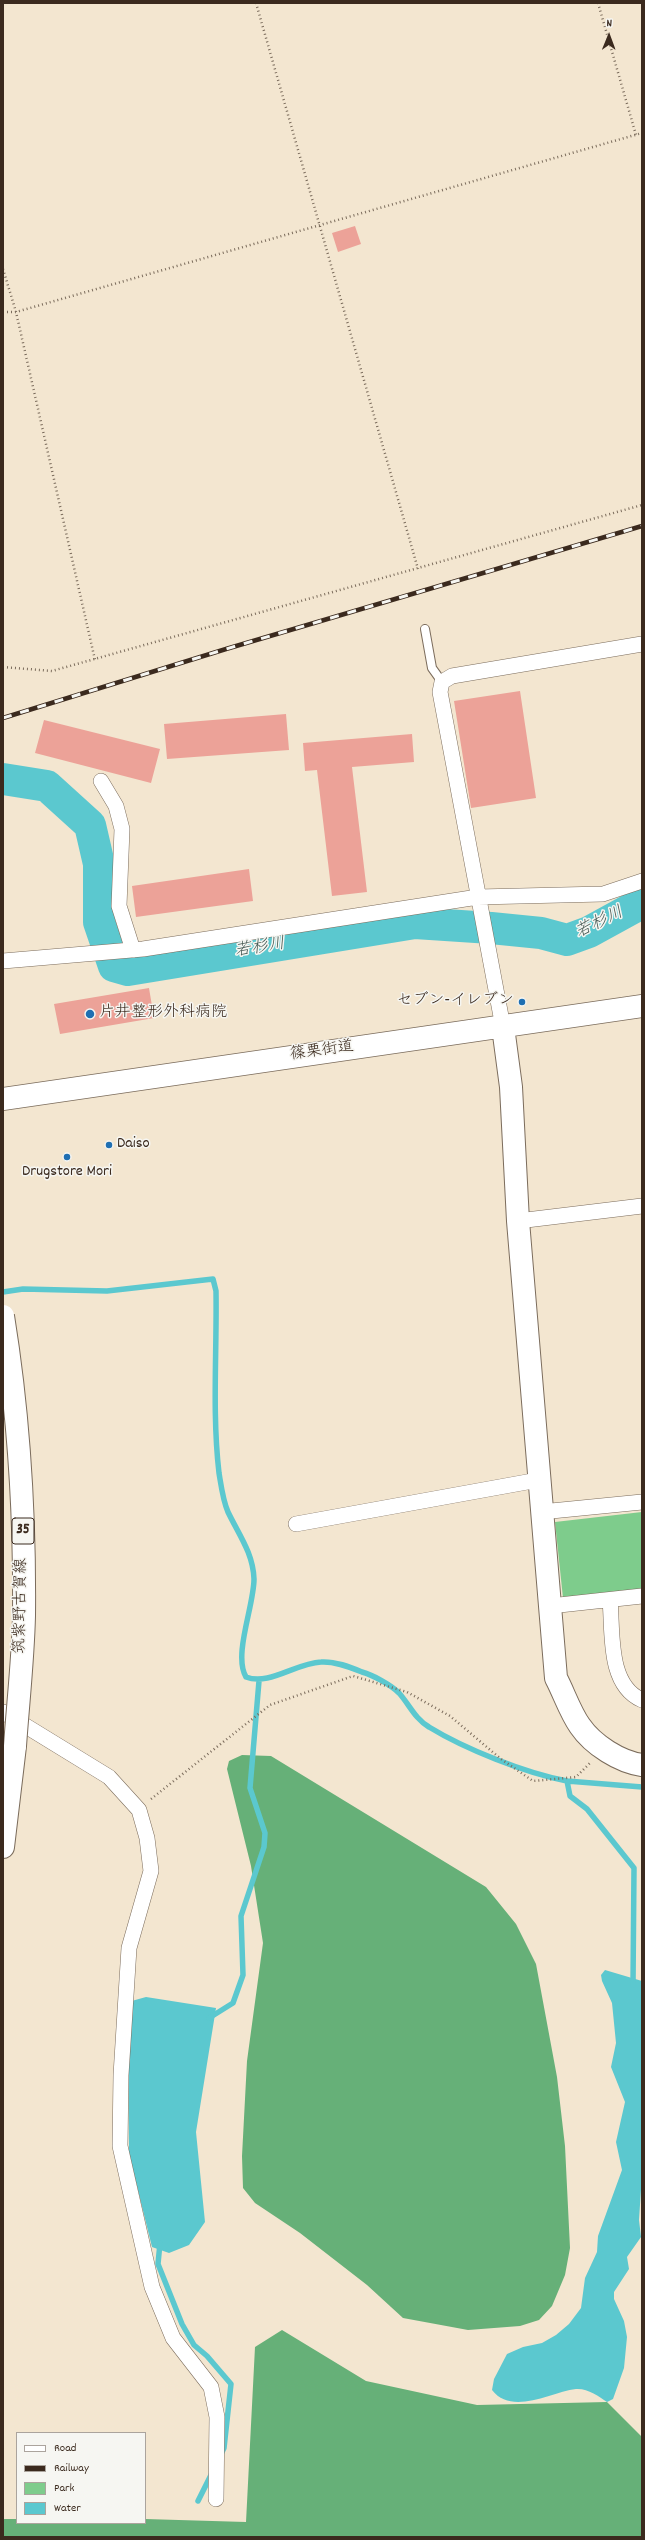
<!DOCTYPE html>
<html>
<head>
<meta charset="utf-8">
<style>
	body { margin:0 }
	#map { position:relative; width:645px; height:2540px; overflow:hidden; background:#f3e6d0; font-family:Dekko,sans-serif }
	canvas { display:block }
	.frame { position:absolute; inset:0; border:4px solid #3b2a1e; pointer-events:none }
	.legend { position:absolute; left:16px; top:2432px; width:130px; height:92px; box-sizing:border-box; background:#f6f6f2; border:1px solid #aba49d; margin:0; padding:5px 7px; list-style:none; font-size:12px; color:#3b2a1e }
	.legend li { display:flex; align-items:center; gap:8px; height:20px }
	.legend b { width:20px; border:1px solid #aba49d }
	.north { position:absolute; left:589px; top:16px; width:40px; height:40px; -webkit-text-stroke:3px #f6f6f2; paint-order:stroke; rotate:1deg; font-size:11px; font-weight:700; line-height:16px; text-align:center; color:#3b2a1e }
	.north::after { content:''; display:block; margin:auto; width:14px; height:18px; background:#3b2a1e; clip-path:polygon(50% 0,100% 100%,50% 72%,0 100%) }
</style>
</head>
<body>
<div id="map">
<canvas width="645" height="2540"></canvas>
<div class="frame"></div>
<ul class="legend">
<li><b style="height:5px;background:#fff"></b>Road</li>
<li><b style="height:5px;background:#3b2a1e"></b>Railway</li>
<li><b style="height:11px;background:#7ecc8c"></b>Park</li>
<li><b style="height:11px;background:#5bc8cf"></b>Water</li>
</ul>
<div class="north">N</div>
</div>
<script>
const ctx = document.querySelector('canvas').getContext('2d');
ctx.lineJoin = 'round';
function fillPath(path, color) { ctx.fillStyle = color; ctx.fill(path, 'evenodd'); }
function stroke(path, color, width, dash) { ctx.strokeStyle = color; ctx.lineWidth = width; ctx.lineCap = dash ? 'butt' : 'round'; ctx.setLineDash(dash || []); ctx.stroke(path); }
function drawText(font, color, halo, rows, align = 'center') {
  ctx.font = font + ' Dekko,"Klee One",sans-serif'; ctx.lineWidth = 3; ctx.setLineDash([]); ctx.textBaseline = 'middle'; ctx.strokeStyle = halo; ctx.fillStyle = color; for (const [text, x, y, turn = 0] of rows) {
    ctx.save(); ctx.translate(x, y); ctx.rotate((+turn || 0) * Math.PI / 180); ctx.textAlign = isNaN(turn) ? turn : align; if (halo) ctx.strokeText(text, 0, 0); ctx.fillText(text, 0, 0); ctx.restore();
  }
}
fillPath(new Path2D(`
	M642,1512V1589L563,1598L555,1522Z`), '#7ecc8c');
fillPath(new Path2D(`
	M242,1755L271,1756L486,1887L516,1924L536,1964L557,2077L565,2146L570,2248L565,2275L552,2306L539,2320L520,2326L468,2330L403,2318L367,2285L300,2233L255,2203L243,2188L242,2156L247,2061L263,1943L251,1866L227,1769L229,1761Z
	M282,2330L366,2381L477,2405L607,2402L642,2437V2537H3V2519H17V2523H145V2519L246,2522L255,2347Z`), '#66b078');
fillPath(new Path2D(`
	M605,1970L642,1981V2174L639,2220L641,2237L627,2257L629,2269L614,2292V2299L624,2321L627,2337L624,2368L613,2399L607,2402C599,2396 587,2388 576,2389C551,2392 512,2416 492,2390L494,2379L507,2354L523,2347L542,2343L556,2335L569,2324L581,2308L585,2278L597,2252L598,2236L622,2170L616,2142L625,2102L611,2067L616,2043L612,2003L602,1981L601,1975Z
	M146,1997L216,2008L196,2132L205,2222L189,2245L169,2253L152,2247L129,2154L128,2002Z`), '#5bc8cf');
stroke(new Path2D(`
	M3,1292L23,1289L107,1291L213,1279L216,1291C217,1352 212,1413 219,1473C221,1485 223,1501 228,1512C239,1535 253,1553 254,1579C254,1606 233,1655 246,1677C269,1686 296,1663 321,1662C335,1661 350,1667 362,1672C373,1675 391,1685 399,1693C409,1704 415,1719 429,1727C465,1749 525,1773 567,1781L570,1796L587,1809L634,1868L633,1985
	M567,1781L642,1787
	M209,2018L233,2003L243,1975L241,1916L264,1847L265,1833L250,1788L259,1681
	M160,2243L158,2264L182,2324L194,2345L207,2356L231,2384L224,2448L221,2454
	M198,2501L212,2473`), '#5bc8cf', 5.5);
stroke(new Path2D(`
	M3,779L47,786L90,825L99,864V922L114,966L128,970L415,923L491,928L541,933L567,940L589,932L642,903`), '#5bc8cf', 32);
fillPath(new Path2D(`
	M355,226L361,244L338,252L332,233Z
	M520,691L536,798L471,808L454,701Z
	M286,714L289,750L167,759L164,724Z
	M44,720L160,749L151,783L35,753Z
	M412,734L414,762L352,767L367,892L332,896L317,770L305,771L303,743Z
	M249,869L253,901L136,917L132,886Z
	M149,988L154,1018L60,1034L54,1004Z`), '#eca298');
const lane = new Path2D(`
	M425,629L432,668L442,682`);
const street = new Path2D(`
	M101,781L116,806L122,829L119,906L133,950
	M3,961L143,949L478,897L603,894L642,881
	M503,1027L440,692L442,682L452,676L642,644
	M518,1221L642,1206
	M541,1512L642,1502
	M296,1524L538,1480
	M610,1600C613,1631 607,1685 642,1700
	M550,1606L642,1596
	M3,1712L109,1777L139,1810L147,1838L151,1871L129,1948L121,2075L120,2146L152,2287L173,2338L211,2387L217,2417L216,2499`);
const secondary = new Path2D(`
	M503,1027L511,1087L518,1221L556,1678C564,1693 570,1712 580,1726C593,1745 620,1762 642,1765
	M3,1099L642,1006`);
const primary = new Path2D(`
	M3,1847L15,1746`);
stroke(lane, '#7b6c5c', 10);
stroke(street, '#7b6c5c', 16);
stroke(secondary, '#7b6c5c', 24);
stroke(primary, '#7b6c5c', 24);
stroke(new Path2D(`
	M256,3L418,569
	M598,3L636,135
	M3,269L16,312L95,660
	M3,312H16L642,133
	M3,667L52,671L642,505
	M151,1799L270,1705L353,1676L407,1692L450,1716L501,1759L533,1781L576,1777L590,1763`), '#7b6c5c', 2.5, [1, 3]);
stroke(lane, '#fff', 8);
stroke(street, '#fff', 15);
stroke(secondary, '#fff', 22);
stroke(primary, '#fff', 22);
const rail = new Path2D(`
	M3,718L226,649L642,526`);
stroke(rail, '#3b2a1e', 4.5);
stroke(rail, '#f6f6f2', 3, [9]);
const primaryBridge = new Path2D(`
	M3,1316C19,1415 25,1516 24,1616C23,1659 18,1703 15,1746`);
stroke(primaryBridge, '#7b6c5c', 24, []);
stroke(primaryBridge, '#fff', 22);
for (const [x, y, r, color] of [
	[522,1002,4,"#1f6fb2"],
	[90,1014,5,"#1f6fb2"],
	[109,1145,4,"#1f6fb2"],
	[67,1157,4,"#1f6fb2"]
]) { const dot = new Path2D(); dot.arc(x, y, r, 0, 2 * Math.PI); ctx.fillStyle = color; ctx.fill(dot); stroke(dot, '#f6f6f2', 1.5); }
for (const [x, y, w] of [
	[23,1531,22]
]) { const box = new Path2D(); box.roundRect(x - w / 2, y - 13, w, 26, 3); ctx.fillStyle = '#f6f6f2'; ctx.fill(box); stroke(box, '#3b2a1e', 1); }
drawText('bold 15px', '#3b2a1e', null, [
	["35",23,1531]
]);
drawText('16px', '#3b2a1e', '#f6f6f2', [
	["セブン-イレブン",514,1002,"right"],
	["片井整形外科病院",99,1014],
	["Daiso",117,1145],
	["Drugstore Mori",67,1173,"center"]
], 'left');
drawText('16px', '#3b2a1e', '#f6f6f2', [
	["篠栗街道",322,1052,-8],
	["筑紫野古賀線",22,1606,-89]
]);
drawText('italic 17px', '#455953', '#f6f6f2', [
	["若杉川",600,924,-26],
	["若杉川",260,949,-9]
]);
</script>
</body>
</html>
